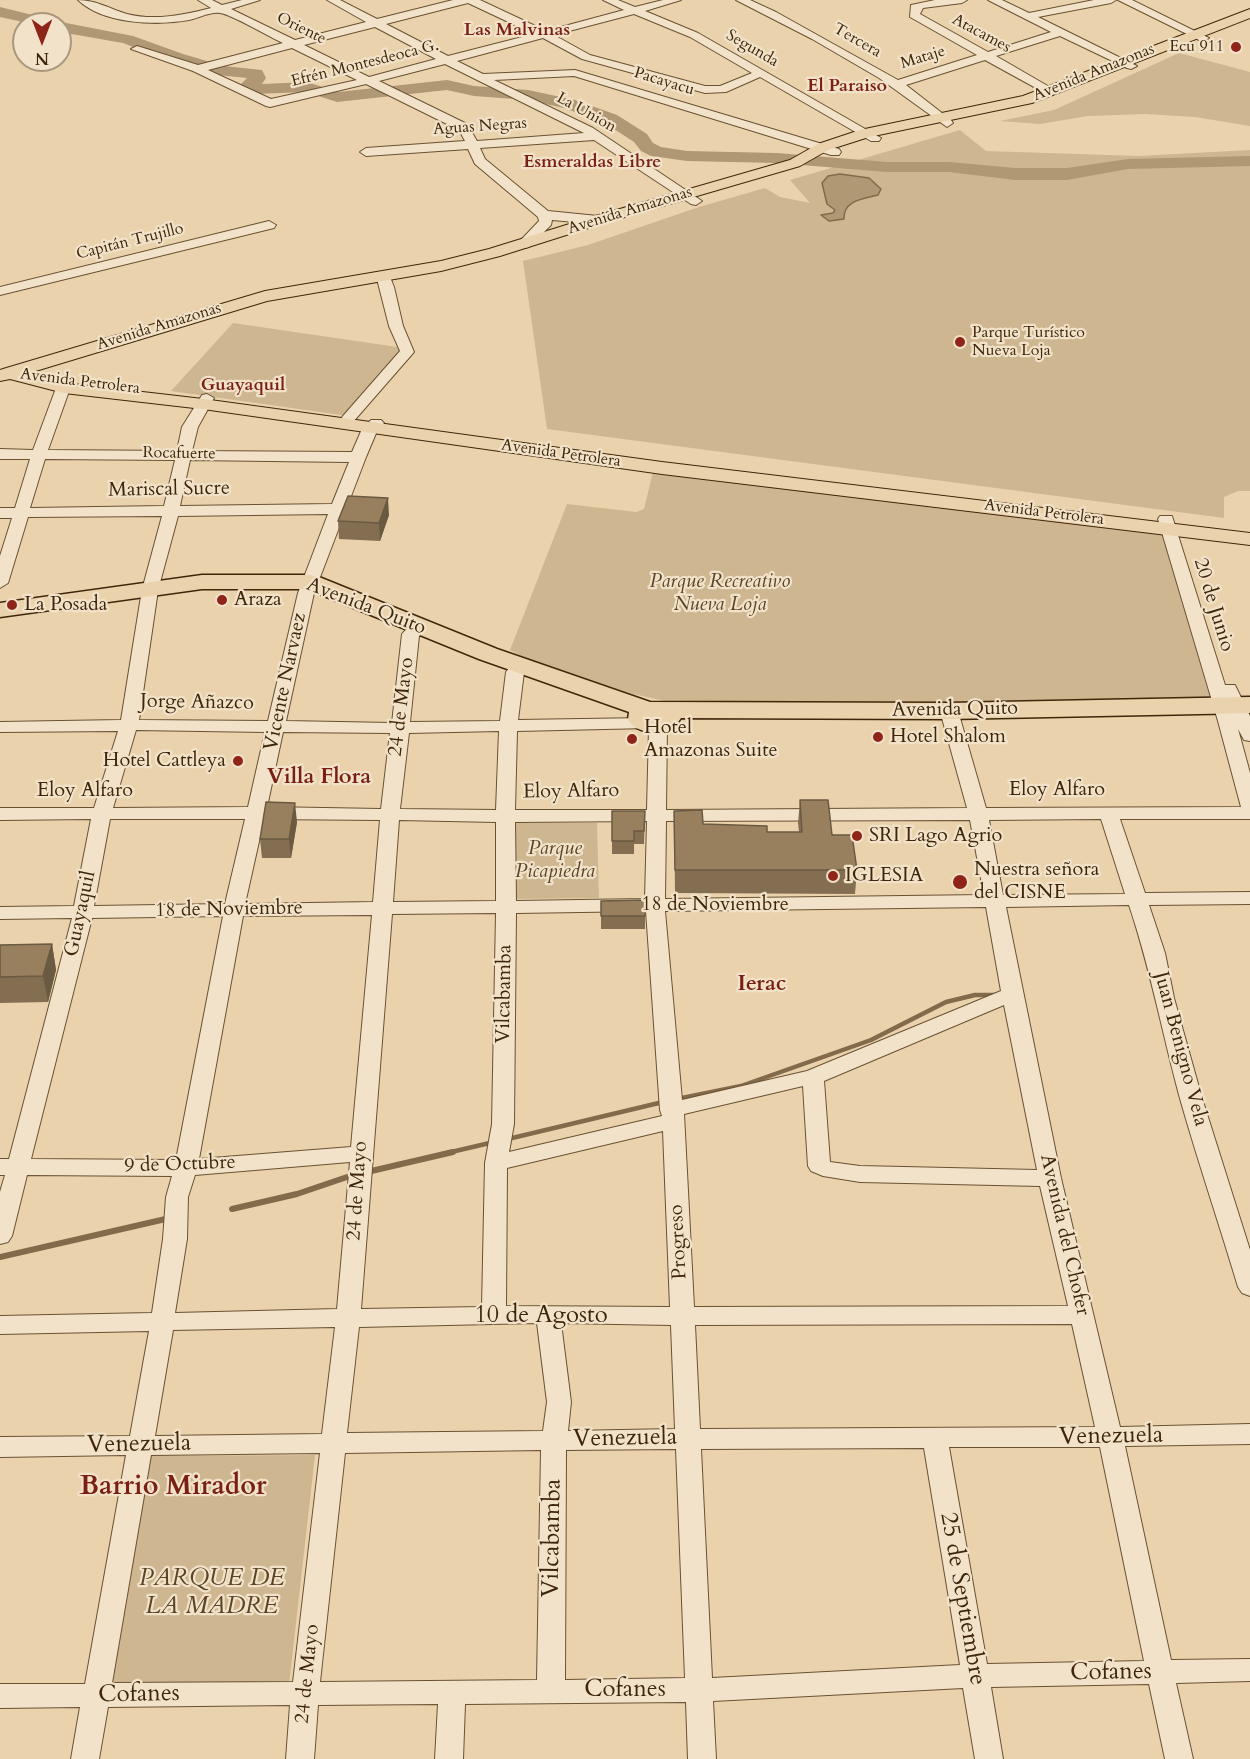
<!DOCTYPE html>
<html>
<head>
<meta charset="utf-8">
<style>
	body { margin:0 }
	#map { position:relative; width:1250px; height:1759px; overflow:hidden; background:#ead3ac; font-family:Cardo,serif }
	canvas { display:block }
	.north { position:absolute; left:12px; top:12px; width:60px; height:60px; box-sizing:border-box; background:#f1e2c9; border:2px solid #aa977d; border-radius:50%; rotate:180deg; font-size:16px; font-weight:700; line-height:24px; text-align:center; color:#3f260a }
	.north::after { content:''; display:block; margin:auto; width:21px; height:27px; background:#8f2418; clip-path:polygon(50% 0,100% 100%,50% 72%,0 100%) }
</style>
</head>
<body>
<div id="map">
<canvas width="1250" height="1759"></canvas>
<div class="north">N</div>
</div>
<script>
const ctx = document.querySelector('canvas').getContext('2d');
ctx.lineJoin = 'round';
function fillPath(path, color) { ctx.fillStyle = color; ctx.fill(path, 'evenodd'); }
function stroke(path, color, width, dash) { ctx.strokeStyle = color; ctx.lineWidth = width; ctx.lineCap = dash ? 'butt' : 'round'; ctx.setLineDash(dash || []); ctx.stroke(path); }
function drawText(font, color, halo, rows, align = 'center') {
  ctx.font = font + ' Cardo,serif'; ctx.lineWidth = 4.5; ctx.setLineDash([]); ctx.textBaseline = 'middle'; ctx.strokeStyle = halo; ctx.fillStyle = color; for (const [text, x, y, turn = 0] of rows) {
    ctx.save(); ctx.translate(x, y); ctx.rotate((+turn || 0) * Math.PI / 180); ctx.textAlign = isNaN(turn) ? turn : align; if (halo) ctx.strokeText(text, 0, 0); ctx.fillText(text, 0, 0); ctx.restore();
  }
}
fillPath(new Path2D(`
	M1179,53L1250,72V126L1195,117L1145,114L1088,116L1040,124L1000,121L1054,110Z
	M960,130L986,151L1139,156L1250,150V491H1238L1224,497V518L547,429L523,261L588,245L699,207L765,188L780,197L810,203L790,180Z
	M233,323L404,348L348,416L171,391Z
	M653,472L1162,532L1211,701L683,705L629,693L521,656L510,650L567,504L636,512L644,509Z
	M513,823H597L599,898L511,899Z
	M315,1455L289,1685L107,1686L149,1456Z`), '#cdb690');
const water = new Path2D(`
	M840,174L869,178L881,189L878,195C864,199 843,200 844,219L829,221L821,215L833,213L835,210L827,204L822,183L828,176Z`);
fillPath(water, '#b09875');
stroke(water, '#836a4a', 1.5);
stroke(new Path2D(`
	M677,1099L741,1086L871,1040L946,1002L975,995H994
	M508,1139L663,1102
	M447,1153L494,1142`), '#836a4a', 4.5);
stroke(new Path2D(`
	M367,1172L453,1152
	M232,1209L297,1194L353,1175
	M0,1257L170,1218`), '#836a4a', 6);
fillPath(new Path2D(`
	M0,7L61,22L133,36L183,54L224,66L262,70L266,78L262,84L307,82L338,92L447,80L474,86L528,90L575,100L617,115L647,134L653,143L661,147L687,151L777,153L887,162H949L1015,168H1067L1128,159L1250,156V166L1128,169L1067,180H1015L949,172H887L777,163L687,161L651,156L641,151L634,142L605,123L564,108L528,100L474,96L447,90L337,102L306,92L255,94L242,90L239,86L247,78L217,75L171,62L123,43L60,32V24H32L0,17Z`), '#b09875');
const minor = new Path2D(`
	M78,0C96,0 110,9 127,14C155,21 184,15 211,8L198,0H212L222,5L242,0H260L231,9L295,40L366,22L327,0H340L377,19L453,0H480L546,31L624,10L603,0H618L635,7L663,0H681L645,11L698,33L881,138L879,141H871L760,77L726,92L705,93L582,59L543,38L457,61L483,74L575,70L839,149L841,152L839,155H831L574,76L494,80L593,128L702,201L696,205L691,204L594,140L480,148L485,159L548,211L598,216L605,220L598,224L552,220L551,225L529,247L524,248L517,244L539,221L538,217L475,164L468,149L366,156L360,152L366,148L465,141L459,130L366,84L270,107L266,106L193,71L131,49L137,46L198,65L283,43C271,38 231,14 220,13C212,11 198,18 189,20C156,26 103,24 78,0ZM468,3L534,34L448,56L386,24ZM634,14L690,37L752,73L720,86H705L590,55L554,35ZM375,27L436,59L369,77L304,45ZM292,48L357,80L271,99L208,70ZM445,64L584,133L477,141L467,124L379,81Z
	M736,0H750L776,12L898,80L977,55L910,17L911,5L935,0H967L962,3L923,8L920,14L988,52L1051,32L988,0H1002L1029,13L1094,0H1116L1111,3L1038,17L1137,66L1131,69L1127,68L1060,36L996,56L1053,89V93H1045L985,60L906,85L951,120L953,123L947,127L879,78L812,39Z
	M1118,0H1132L1209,38L1203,41L1199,40Z
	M269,221L276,225L274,228L0,295V287Z
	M383,271L388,272L394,287L403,326L414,352L353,422L348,423L341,419L343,416L400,351L389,326L376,275Z
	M66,376L73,380L48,450L177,451L182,427L202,395L207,394L214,398L198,427L192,451L352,452L362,429L371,420H381L384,423L377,431L366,457L314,593L286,721L392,723L402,634C408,626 419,622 428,624L431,628L419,636L410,722L500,721L506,672L509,668H521L524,672L518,720L646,718L664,721L667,725L666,810L967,808L940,711L943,707H955L958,711L986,808L1241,807L1218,721L1158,519L1160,516H1172L1225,685H1235L1250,716V741L1244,740L1238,729L1250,773V819H1120L1145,893L1250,892V904L1149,905L1165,953L1174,998L1202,1098L1250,1250V1296L1242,1293L1238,1287C1219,1223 1197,1159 1179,1095C1162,1032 1150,967 1129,905L1006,907L1061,1178L1120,1427L1250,1424V1444L1125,1446L1171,1660L1250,1659V1681L1176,1683L1193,1759H1165L1149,1684L991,1687L1003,1759H975L963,1688L713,1701L716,1759H688L686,1702L465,1704L463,1759H435L438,1704L318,1705L314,1759H286L290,1705L108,1707L99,1759H71L80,1707L0,1708V1684H85L126,1455L0,1457V1437L130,1436L149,1331L0,1334V1316L152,1313L163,1239L166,1197L172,1176L27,1175L12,1236L8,1242L0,1244V1192L5,1175H0V1159H9L72,918L0,919V907L74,906L91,819L0,820V808H94L118,731L0,732V722L121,720L142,590L162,516L28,517L8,583L0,588V556L12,518H0V508H15L30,459H0V449L33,450L59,380ZM45,459L175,460L164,506L30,508ZM190,460L349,462L332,504L180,506ZM328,514L298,593L268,721L139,720L158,590L178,516ZM649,728L647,810H515L517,731ZM136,730L265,732L248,807L113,808ZM499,731L496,810L400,809L409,733ZM283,732L390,733L381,809L267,807ZM110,819H245L225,904L94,906ZM264,819L380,820L373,902L245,904ZM1101,819L1125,894L1003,895L989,820ZM399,820L496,822V901L393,902ZM970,820L984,895L665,899L666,821ZM647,821L645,899L516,901L515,822ZM986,907L1001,991L807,1071L682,1100L665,911ZM646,911L660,1110L662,1116L509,1152L514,1124L516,913ZM496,913L492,1124L485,1163L482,1307L361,1309L392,914ZM372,915L351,1147L199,1159L243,916ZM223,916L176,1160L31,1159L92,918ZM1004,1005L1037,1170L860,1166L830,1162L824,1081ZM803,1086L808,1166L811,1171L823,1176L860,1182L1040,1186L1068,1306L694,1307L684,1114ZM663,1131L670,1307L506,1306L507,1168ZM350,1162L337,1309L175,1313L187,1239L188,1197L195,1175ZM537,1323L547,1402L543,1431L347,1433L359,1327ZM561,1323L671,1325L675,1429L568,1431L571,1402ZM1072,1324L1095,1427L700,1429L695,1325ZM335,1327L322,1434L155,1436L173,1330ZM949,1447H1100L1144,1661L987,1664ZM924,1448L960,1665L712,1678L701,1449ZM676,1449L685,1678L565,1680L566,1450ZM541,1450L537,1680L320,1682L345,1453ZM320,1453L293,1682L112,1683L151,1455Z`);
const major = new Path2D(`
	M1250,9V18L1032,103L869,137L828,150L800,166L604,223L500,256L441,271L267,301L29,373L65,383L203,399L662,462L1250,533V545L662,474L203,409L64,393L10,379L0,381V370L3,369L265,291L441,261L489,249L592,217L790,160L818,144L860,130L1023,96Z`);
const highway = new Path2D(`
	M202,575H310L319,577L497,649L650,702L949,703L1250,697V713L949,719L681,718L674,728C659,734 638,735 628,720L629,712L479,659L307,589H202L0,617V603Z`);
stroke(minor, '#6a5132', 2);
stroke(major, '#3f260a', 2);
stroke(highway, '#3f260a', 3);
fillPath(minor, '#f1e2c9');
fillPath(major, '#ead3ac');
fillPath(highway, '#ead3ac');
fillPath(new Path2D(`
	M389,515L380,541L339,539L338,521Z
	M800,800L832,835L857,870L855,894L675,893L674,811L703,824L767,832H799L798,823Z
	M612,811H645L644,844H634V854H612Z
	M297,822L291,858H262L260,839Z
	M601,901L645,916V929H601Z
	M52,944L56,970L48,1002L0,1003V945Z`), '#836e51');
fillPath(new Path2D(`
	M388,498L389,515L380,541L379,523Z
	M295,803L297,822L291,858L289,839Z
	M52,944L56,970L48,1002L43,976Z`), '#6a5a42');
const building = new Path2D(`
	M348,496L388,498L379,523L338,521Z
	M800,800H828L832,835H852L857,870H675L674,811L702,810L703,824L767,826V832H802Z
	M266,802L295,803L289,839H260Z
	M612,811H645L644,831H634V841H612Z
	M644,900L645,916H601V901Z
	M52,944L43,976L0,977V945Z`);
fillPath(building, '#98805e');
stroke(building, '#6a5a42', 1.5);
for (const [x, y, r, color] of [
	[1236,47,6,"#8f2418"],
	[960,342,6,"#8f2418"],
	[222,600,6,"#8f2418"],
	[12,605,6,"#8f2418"],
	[878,737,6,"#8f2418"],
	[632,739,6,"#8f2418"],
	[238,761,6,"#8f2418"],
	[857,836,6,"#8f2418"],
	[833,876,6,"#8f2418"],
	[960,882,8,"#8f2418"]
]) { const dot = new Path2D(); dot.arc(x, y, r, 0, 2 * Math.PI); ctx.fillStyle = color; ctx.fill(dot); stroke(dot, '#f1e2c9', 2); }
drawText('16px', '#3f260a', '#f1e2c9', [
	["Oriente",301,29,26],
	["Atacames",981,34,28],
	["Tercera",857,41,30],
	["Segunda",752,49,30],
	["Mataje",923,58,-17],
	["Efrén Montesdeoca G.",365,64,-14],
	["Avenida Amazonas",1094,73,-22],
	["Pacayacu",664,82,17],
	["La Union",586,113,29],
	["Aguas Negras",480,127,-4],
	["Avenida Amazonas",630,211,-17],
	["Capitán Trujillo",130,242,-14],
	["Avenida Amazonas",159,327,-17],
	["Avenida Petrolera",80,382,7],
	["Rocafuerte",179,454,1],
	["Avenida Petrolera",561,454,8],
	["Avenida Petrolera",1044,513,7]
]);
drawText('16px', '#3f260a', '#f1e2c9', [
	["Ecu 911",1224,47],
	["Parque Turístico",972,333,"left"],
	["Nueva Loja",972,351,"left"]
], 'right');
drawText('bold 18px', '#7a1f14', '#f1e2c9', [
	["Las Malvinas",517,31],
	["El Paraiso",847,87],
	["Esmeraldas Libre",592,163]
]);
drawText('bold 18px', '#7a1f14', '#f1e2c9', [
	["Guayaquil",243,386]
]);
drawText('20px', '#3f260a', '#f1e2c9', [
	["Mariscal Sucre",169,490,-1],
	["20 de Junio",1213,605,73],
	["Avenida Quito",366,607,21],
	["Vicente Narvaez",286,682,-78],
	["Jorge Añazco",197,703,1],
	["24 de Mayo",402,707,-83],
	["Avenida Quito",955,710,-1],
	["Eloy Alfaro",1057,790],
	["Eloy Alfaro",85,791],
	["Eloy Alfaro",571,792,-1],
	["18 de Noviembre",715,905],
	["18 de Noviembre",229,910,-1],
	["Guayaquil",81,914,-78],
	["Vilcabamba",505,994,-89],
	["Juan Benigno Vela",1180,1049,75],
	["9 de Octubre",180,1165,-2],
	["24 de Mayo",358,1191,-86],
	["Avenida del Chofer",1064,1235,77],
	["Progreso",679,1242,-93],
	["24 de Mayo",308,1674,-84]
]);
drawText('italic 20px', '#5b4325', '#f1e2c9', [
	["Parque Recreativo",720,582],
	["Nueva Loja",720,605],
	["Parque",555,849],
	["Picapiedra",555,872]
]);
drawText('20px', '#3f260a', '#f1e2c9', [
	["Araza",234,600],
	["La Posada",24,605],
	["Hotel",644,728],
	["Amazonas Suite",644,751],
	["Hotel Shalom",890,737],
	["Hotel Cattleya",226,761,"right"],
	["SRI Lago Agrio",869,836],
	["Nuestra señora",974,870],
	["del CISNE",974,893],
	["IGLESIA",845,876]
], 'left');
drawText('bold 22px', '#7a1f14', '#f1e2c9', [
	["Villa Flora",319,778],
	["Ierac",762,985]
]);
drawText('24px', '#3f260a', '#f1e2c9', [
	["10 de Agosto",541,1316],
	["Venezuela",1111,1437,-1],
	["Venezuela",625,1439,-1],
	["Venezuela",139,1445,-1],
	["Vilcabamba",553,1538,-89],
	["25 de Septiembre",962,1599,80],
	["Cofanes",1111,1673,-1],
	["Cofanes",625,1690],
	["Cofanes",139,1695,-1]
]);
drawText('italic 24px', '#5b4325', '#f1e2c9', [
	["PARQUE DE",212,1579],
	["LA MADRE",212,1607]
]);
drawText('bold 27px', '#7a1f14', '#f1e2c9', [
	["Barrio Mirador",173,1488]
]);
</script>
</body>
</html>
